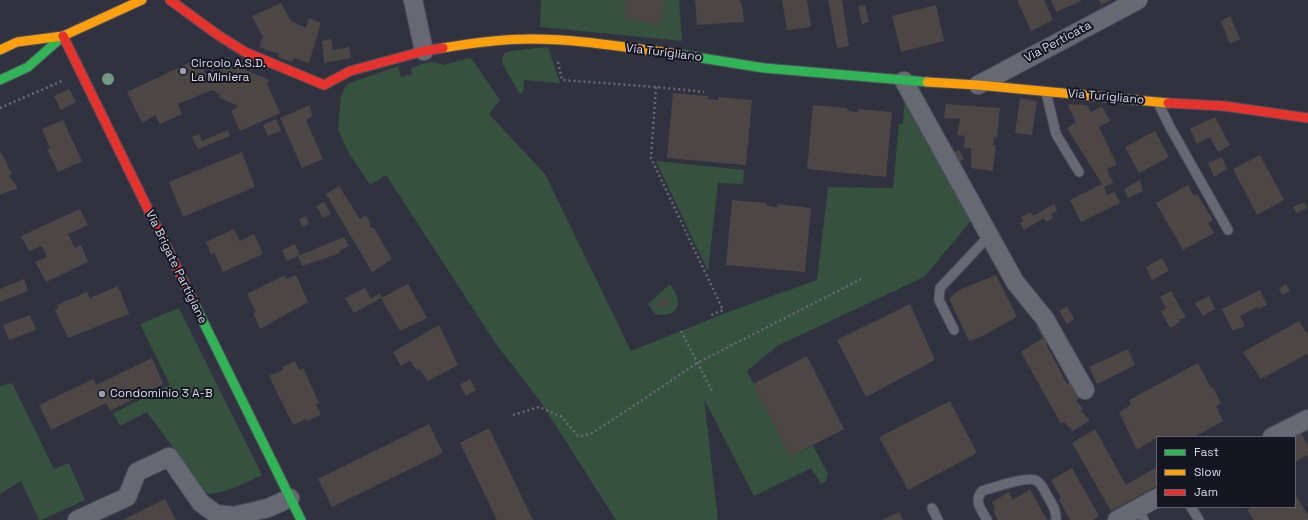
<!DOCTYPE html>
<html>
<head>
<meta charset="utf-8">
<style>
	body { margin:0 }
	#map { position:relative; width:1308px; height:520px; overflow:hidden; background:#30323f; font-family:"Space Grotesk",sans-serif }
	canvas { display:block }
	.legend { position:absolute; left:1156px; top:436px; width:140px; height:72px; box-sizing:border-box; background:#151621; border:1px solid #626471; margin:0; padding:5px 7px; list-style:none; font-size:12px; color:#d6d8e8 }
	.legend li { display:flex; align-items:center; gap:8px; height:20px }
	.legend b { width:20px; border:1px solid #626471 }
</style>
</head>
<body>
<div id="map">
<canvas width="1308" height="520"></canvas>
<ul class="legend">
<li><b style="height:5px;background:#30b455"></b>Fast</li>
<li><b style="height:5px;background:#ff9f0a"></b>Slow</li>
<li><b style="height:5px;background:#e5322d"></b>Jam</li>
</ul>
</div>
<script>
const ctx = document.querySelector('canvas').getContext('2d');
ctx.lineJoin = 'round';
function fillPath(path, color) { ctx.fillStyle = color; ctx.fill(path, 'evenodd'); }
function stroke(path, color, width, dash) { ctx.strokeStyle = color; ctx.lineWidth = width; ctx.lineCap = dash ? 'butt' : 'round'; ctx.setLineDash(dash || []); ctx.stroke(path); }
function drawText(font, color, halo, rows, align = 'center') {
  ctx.font = font + ' "Space Grotesk",sans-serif'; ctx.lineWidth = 4; ctx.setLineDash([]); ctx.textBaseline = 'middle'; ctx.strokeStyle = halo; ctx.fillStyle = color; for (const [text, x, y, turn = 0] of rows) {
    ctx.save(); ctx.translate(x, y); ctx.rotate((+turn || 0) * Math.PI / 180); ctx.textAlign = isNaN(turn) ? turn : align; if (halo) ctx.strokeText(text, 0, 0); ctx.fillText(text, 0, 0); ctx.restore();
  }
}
fillPath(new Path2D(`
	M541,0H679L682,41L540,27Z
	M548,47L560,83L524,80L523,92L520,94L503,65L502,59L504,54L510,51Z
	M469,58L472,59L500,100L489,114L545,174L631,351L728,312L817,280L828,187L893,188L899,124H903L905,96L974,217L924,277L777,346L747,371L790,456L813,446L828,474L826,481L821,484L811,468L754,496L704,399L718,520H616L540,401L496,344L386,175L370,185L347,150L338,129L341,96L347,84L398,66L401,77L412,74L411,68L425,63L435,62L443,65Z
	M656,161L744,170L743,184L718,183L708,271Z
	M670,284C673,289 678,296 678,302C678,315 664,316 655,314L648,304Z
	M179,308L262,475C245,483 226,493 208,494L203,488L147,412L120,426L113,413L170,385L140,324Z
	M12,383L54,469L69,463L85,500L41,520H39L21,481L0,494V386Z`), '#34523e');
fillPath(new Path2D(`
	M624,0H665L660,24L626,20Z
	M695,0H740V3H742L744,22L697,25Z
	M782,0H807L811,27L787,30Z
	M828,0H842L849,46L837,48Z
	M1017,0H1044L1053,20L1031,31Z
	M1051,0H1081V1L1056,12Z
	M1099,0H1112L1101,5Z
	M281,3L291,21L306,28L309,18L321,23L309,63L294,58L292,62L278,57L279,54L259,47L263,37L252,16Z
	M865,5L869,22L862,24L858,6Z
	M936,5L944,41L901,52L892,16Z
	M1230,16L1240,39L1230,44L1221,21Z
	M331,39L333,50L349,47L351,58L324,63L322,41Z
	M199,58L205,73L213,70L219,72L224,61L269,80L267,84L280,113L240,131L231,111L239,106L219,98L220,94L212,90L178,104L182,114L160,124L155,115L142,123L127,92Z
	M69,89L76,102L61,110L54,96Z
	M673,93L708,96V99L718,100V97L752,100L746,165L667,158Z
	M1020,98L1037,101L1032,135L1015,133Z
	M946,104L1000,108L997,138L994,137L993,145H996L993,171L971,168V148H964L965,136L957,135L960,119L944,118Z
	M1070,104L1087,105L1091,112L1102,106L1110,121L1099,127L1117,165L1107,169L1113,183L1104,187L1107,195L1115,192L1120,203L1081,222L1070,200L1102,184L1067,128L1076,122L1068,106Z
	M310,105L312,116L306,120L323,159L302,168L280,118Z
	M813,105L847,108L848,111L858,112V109L892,112L886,177L807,169Z
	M1215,117L1230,145L1218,152L1210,137L1197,144L1190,129Z
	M276,119L281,131L268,136L263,125Z
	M63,120L82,161L58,172L47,149L50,148L42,129Z
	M228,130L230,136L198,149L192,137L199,134L202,141Z
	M1155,131L1169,157L1139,173L1125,147Z
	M959,150L964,159L953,165L948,155Z
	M1,152L12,174L9,176L18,188L0,195V153Z
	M242,152L255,187L183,217L169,182Z
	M1260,155L1284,200L1257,215L1233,169Z
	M1222,157L1227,169L1214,177L1208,163Z
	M1140,180L1143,191L1128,198L1124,189Z
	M1188,185L1194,196L1197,194L1213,220L1208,223L1214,233L1183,250L1156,203Z
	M339,186L360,219L366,215L370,222V227L374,228L392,259L372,272L326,194Z
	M732,200L766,203L767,206L777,207V204L811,208L805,272L726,265Z
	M324,202L331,214L323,218L316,206Z
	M1304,202L1307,208L1296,213L1293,207Z
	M1054,204L1057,211L1051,214L1053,218L1046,222L1044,218L1024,230L1020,223L1023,221L1021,217L1031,212L1033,216Z
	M80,209L88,225L68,234L75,248L81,245L88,262L46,282L35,262L47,257L42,246L29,251L21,236Z
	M306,216L309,224L302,227L299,219Z
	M234,229L240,241L254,234L263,254L223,272L214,252L211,254L206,242Z
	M344,237L349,246L339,251L340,253L302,266L298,256L287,261L282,250L295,244L300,255Z
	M1162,258L1169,271L1152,280L1146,267Z
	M285,275L286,279L296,275L308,302L260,329L253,313L256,312L247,294Z
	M996,275L1017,317L983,336L969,341L949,298L959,290Z
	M24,279L28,291L0,302V289Z
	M408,284L427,318L400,331L381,298Z
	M1286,284L1290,291L1282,295L1279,288Z
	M118,286L129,314L68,338L55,310L58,308L57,305L87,292L90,298Z
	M365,288L371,299L380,293L381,298L354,313L345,298Z
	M1260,290L1267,305L1258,309L1257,307L1240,316L1245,326L1233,331L1222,309Z
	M1171,291L1177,302L1166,308L1160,297Z
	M1209,296L1215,309L1203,316L1195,303Z
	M667,297L670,303L659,308L656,302Z
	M1177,302L1186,317L1179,320L1180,322L1170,328L1161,311Z
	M910,304L935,360L866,397L837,340Z
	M1067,306L1074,319L1067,324L1059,311Z
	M30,315L36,330L9,340L3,325Z
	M1299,321L1306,333L1308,332V355L1307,354L1261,379L1243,352Z
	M1044,324L1053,339L1046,344L1067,384L1071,381L1080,397L1076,400L1083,409L1081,411L1090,420L1073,431L1064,422L1061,424L1021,352L1043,338L1037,328Z
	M439,325L458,365L428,381L419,369L417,371L410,361L401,366L393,352Z
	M1128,349L1135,365L1097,384L1089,367Z
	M807,356L844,429L790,457L753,384Z
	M152,358L163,384L110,411L106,403L51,430L39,405L93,379L96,385Z
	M295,361L299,370L303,368L319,403L316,404L321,415L307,421L306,419L293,425L269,376L283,370L282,367Z
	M1198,363L1211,388L1213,387L1221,403L1216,406L1223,421L1194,437H1157V440L1156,438L1137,450L1119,412L1131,405L1129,400Z
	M470,379L476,390L466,396L460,385Z
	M950,401L977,453L908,490L879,437Z
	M429,424L443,453L332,507L318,479Z
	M489,428L495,441L533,520H497L460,443Z
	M1095,429L1126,485L1157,467V486L1111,511L1072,443Z
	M1300,431L1308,445V455L1295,462V437H1290Z
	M1072,468L1099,516L1093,520H1070L1059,500L1061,498L1051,480Z
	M1030,489L1047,520H998L993,511L995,509L992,502L1009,492L1013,500Z
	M1295,494L1308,515V520H1254L1247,510L1252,507H1295Z
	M165,499L176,520H123Z
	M899,512L903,520H882Z`), '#4c4745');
const lane = new Path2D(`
	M1046,92L1056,134L1079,172
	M1158,103L1170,127L1228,230
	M954,330L939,300L940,288L989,236
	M1191,507L1199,520
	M932,508L938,520
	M1137,509L1144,520
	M987,520C982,510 973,502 982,491C993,488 1029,475 1037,481C1042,484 1045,492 1048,497C1052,504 1057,511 1056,520`);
const street = new Path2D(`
	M413,0L424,51
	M904,81L1015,282L1045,319L1085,390
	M978,85L1138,0
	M1272,437L1308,419
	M77,520L127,497L137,472L169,457L201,503L216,514L234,516L268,508L290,498
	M1117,520L1157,498`);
const fast = new Path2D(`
	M677,54L764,68L927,82
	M0,80L28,67L63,36
	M195,305L301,520`);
const slow = new Path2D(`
	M443,48C472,43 502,39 531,39C580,39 629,48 677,54
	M0,50L17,42L63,36L142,0
	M927,82L978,85L1168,103`);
const jam = new Path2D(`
	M170,0L218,35L245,52L324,85L350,71L424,51L443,48
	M63,36L195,305
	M1168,103L1224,106L1308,118`);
stroke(lane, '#4f505c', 11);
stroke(street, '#4f505c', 20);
stroke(fast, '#4f505c', 11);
stroke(slow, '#4f505c', 11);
stroke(jam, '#4f505c', 11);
stroke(new Path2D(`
	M558,62L562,80L656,87L704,92
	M656,87L651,158L723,310L709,316
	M0,108L62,81
	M681,331L713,393
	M513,415L539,407L562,417L577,435L582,436L592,433L644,399L697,363L863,278`), '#686974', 2.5, [2, 3]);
stroke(lane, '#666873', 9);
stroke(street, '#666873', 18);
stroke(fast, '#30b455', 9);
stroke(slow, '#ff9f0a', 9);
stroke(jam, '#e5322d', 9);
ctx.fillStyle = '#739984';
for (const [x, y] of [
	[108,79]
]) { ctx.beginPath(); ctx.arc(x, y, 6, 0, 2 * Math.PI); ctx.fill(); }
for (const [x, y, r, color] of [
	[183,71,4,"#9c9ead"],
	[102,394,4,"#9c9ead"]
]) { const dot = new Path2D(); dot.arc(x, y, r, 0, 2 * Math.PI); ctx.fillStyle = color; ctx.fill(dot); stroke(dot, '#151621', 1.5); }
drawText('12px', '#d6d8e8', '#151621', [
	["Via Perticata",1058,42,-28],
	["Via Turigliano",664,53,7],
	["Via Turigliano",1106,97,5],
	["Via Brigate Partigiane",176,267,64]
]);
drawText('12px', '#d6d8e8', '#151621', [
	["Circolo A.S.D.",191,64],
	["La Miniera",191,78],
	["Condominio 3 A-B",110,394]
], 'left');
</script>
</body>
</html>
